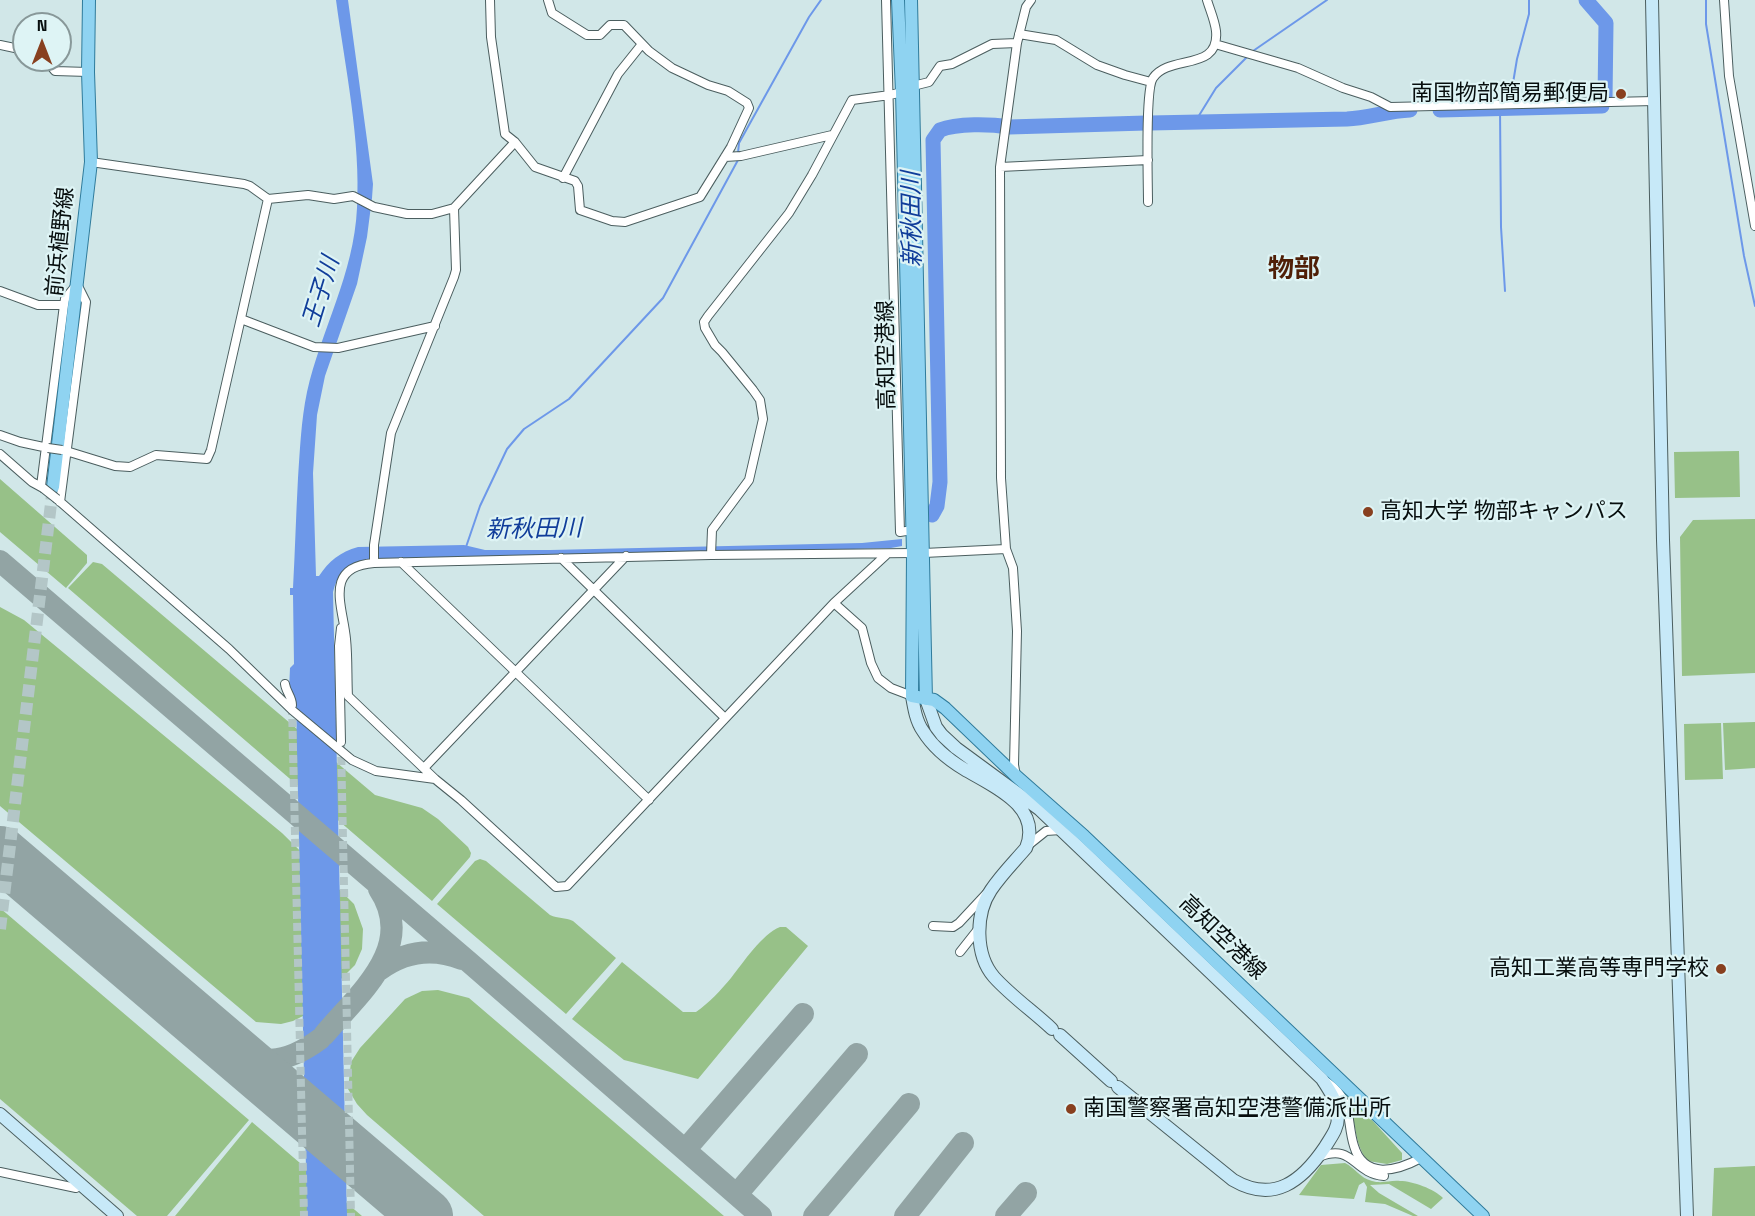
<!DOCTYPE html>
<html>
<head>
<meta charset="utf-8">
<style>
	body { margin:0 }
	#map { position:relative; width:1755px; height:1216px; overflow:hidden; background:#d1e7e8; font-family:"Space Grotesk",sans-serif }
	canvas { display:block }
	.north { position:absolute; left:12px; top:12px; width:60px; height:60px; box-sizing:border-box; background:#def4f5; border:2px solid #889899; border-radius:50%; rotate:0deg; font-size:16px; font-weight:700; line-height:24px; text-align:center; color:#070e0e }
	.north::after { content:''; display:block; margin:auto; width:21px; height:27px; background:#88401f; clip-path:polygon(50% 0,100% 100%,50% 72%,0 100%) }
</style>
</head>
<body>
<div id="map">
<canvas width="1755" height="1216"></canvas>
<div class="north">N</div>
</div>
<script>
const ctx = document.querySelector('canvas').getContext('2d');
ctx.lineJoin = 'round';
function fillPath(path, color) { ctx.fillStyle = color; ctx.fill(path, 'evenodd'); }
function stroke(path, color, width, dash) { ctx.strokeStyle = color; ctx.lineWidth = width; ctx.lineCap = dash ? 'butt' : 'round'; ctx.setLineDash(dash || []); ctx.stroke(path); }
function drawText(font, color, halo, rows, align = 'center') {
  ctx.font = font + ' "Space Grotesk","Noto Sans JP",sans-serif'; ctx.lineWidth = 4.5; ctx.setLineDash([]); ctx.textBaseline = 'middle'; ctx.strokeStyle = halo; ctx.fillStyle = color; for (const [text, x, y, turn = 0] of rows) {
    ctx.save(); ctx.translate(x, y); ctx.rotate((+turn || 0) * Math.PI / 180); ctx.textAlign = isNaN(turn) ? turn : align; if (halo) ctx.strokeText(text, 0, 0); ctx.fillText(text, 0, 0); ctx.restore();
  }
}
fillPath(new Path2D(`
	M1739,451L1740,497L1675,498L1674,452Z
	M0,479L87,555V563L66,588L0,532Z
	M1755,519V673L1682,676L1680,537L1693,520Z
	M93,562L102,564L375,795L422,808L438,819L468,847L471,853L470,857L432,901L68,588Z
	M0,607L24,620L282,833L354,904L363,929L362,949L355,965L305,1015L293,1021L281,1024L256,1022L0,806Z
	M1755,722V768L1725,770L1723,723Z
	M1721,723L1723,779L1685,780L1684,724Z
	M480,859L486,861L550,915C558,919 565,917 573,921L616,958L566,1014L437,904L475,861Z
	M1110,866L1361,1108L1402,1153V1160L1387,1164L1368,1161C1355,1145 1357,1129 1351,1111Z
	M0,908L249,1120L167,1216H137L0,1099Z
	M780,927H786L808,946L698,1079L624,1060L572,1019L622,962L683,1012H696C709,1003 721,990 731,978C743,963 762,934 780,927Z
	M438,990L469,998L724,1216H484L367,1115L357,1104L348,1089L351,1062L360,1048L405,999L422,991Z
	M252,1122L362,1216H175Z
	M1345,1163C1355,1168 1360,1178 1372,1181C1382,1184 1390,1180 1400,1181C1413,1181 1434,1189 1443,1198L1431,1209L1389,1184L1370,1185L1379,1193L1418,1216H1413L1385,1204L1365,1202L1367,1187L1364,1182L1359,1185L1354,1199L1299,1195L1321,1165Z
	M1755,1166V1216H1712L1714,1168Z`), '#97c188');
fillPath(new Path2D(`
	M336,0H348L373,184L372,198L367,237L357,284L325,376L317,415L313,473L316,576H319C329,561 340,552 358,547L464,545L485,550H550L862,543L902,539V546L891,548L360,562C344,566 337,576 333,592L347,1216H307L296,702L289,690L290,668L294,664L293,595H290V588H293C295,551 296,515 298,478C300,450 301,421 307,392C321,330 354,274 357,208C361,141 345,67 336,0Z`), '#6d98e9');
stroke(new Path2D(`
	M1706,0V24L1744,256L1755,306
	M1253,51L1327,0
	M1510,101L1517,59L1529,14V0
	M1500,109L1501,227L1505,291
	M1195,122L1216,88L1247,57
	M738,153L739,143L809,17L821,0
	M466,547L480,506L507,449L524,429L569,399L663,298L738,160`), '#6d98e9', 2);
stroke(new Path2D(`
	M1586,0L1606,23L1605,99
	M1440,110L1602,106
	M1150,123L1347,119C1368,118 1388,111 1410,110
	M932,515L937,506L940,482L933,140L940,130C957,123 991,124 1009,127L1146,123`), '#6d98e9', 15);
stroke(new Path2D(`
	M0,561L470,963L761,1216
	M379,970C405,951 432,947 462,959
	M324,1035C358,994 418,947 379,889
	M221,1042C258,1067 285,1065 320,1039
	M685,1150L803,1014
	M737,1194L857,1054
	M814,1216L909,1104
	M905,1216L963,1143
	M1006,1216L1026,1193`), '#92a4a4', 22);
stroke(new Path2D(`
	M0,853L426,1216`), '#92a4a4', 54);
stroke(new Path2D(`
	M292,707L304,1216
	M341,745L351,1216`), '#b3c6c7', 8, [8, 4]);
stroke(new Path2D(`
	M0,929L53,487`), '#b3c6c7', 12, [12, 6]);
const street = new Path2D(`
	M490,0L491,37L505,134L515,142L535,167L575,181L578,186L580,210L612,221L625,222L700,197L731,147L749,108L747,103L728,91L708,85L672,68L649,51L624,25H610L600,35H587L552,13L548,0
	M886,0L900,532L912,530
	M1724,0L1729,76L1755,226
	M1019,34L1056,40L1097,65L1125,75L1151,82
	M1215,44L1298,68L1343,88L1371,97L1390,107L1654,101
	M0,45L24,50
	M46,60L55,71L88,72
	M725,157L741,156L832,135
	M91,162L244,184L250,186L268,199L308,195L334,199L353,196L374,207L407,214H432L454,208L515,142
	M1000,167L1148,160
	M563,178L618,74L642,44
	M1148,202C1148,183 1145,89 1153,78C1169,54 1220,72 1216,31C1215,21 1210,10 1207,0
	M0,291L38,305H64
	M241,319L314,347L338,348L435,326
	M0,435L20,442L48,448
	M63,450L115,466L130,467L156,455L207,459L211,450L268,199
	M0,454L32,482L43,488
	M41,486L64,305L65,299L77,284L86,302L60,502
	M57,499L229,649L292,710L352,760L376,771L435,779L461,800L556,887L567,886L834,603L886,555
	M924,553L1006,549
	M711,555L712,530L749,480L763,419L760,400L753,390L722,352L715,345L705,328L704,322L708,316L789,213L812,175L852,100L890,95L902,92L913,86L929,82L940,66L952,64L992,44L1017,43
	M561,558L724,717
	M401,562L649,800
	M374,563V545L391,433L454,277L456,270L454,208
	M834,603L862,628L871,663L878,678L891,688L912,696
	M285,684C286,692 292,697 292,705
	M341,742L339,646L341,628
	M424,768L626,556
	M1016,776L1014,765L1017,631L1013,568L1006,549L1001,478L1000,167L1017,43L1026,7L1031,0
	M435,779L348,696C347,677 348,658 346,639C343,606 323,567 374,563L711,555L913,553
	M1026,847L1046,831L1061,830
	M933,926L953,927L959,923L987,893
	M960,952L979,928
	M1327,1082C1354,1101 1346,1121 1354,1146C1364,1180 1397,1171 1421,1158
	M1319,1157C1354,1143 1352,1173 1384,1176
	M0,1172L76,1188L81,1185`);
const secondary = new Path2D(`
	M1652,0L1663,540L1687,1216
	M912,696C914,708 916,721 923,731C933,747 949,760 964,769C992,786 1043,806 1026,848C1014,862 1001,875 991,890C975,914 975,955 994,977C1011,996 1034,1012 1052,1029
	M926,699L936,727L942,735L956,748L1039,809L1322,1079C1330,1091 1338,1103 1338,1117C1338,1129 1331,1137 1325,1147C1302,1181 1274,1204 1233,1180L1118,1087
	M1060,1035L1111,1081
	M0,1114L117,1216`);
const primary = new Path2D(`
	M898,0L902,92L913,553L912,696L934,700L945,708L1016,776L1084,836L1483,1216
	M911,0L926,699
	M53,487L91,162L88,72L89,0`);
stroke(street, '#4b5e5f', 10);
stroke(secondary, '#4b5e5f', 14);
stroke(primary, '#2f7b9b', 14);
stroke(street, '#fff', 8);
stroke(secondary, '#c7e9f8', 12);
stroke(primary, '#8fd3f1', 12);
const streetBridge = new Path2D(`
	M48,448L62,450
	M43,488L57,499`);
stroke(streetBridge, '#4b5e5f', 10, []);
stroke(streetBridge, '#fff', 8);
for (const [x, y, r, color] of [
	[1621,94,6,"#88401f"],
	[1368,512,6,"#88401f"],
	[1721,969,6,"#88401f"],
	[1071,1109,6,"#88401f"]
]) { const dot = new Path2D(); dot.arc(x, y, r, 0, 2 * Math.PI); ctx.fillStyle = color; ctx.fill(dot); stroke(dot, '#def4f5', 2); }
drawText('22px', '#070e0e', '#def4f5', [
	["南国物部簡易郵便局",1609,94],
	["高知大学 物部キャンパス",1380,512,"left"],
	["高知工業高等専門学校",1709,969],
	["南国警察署高知空港警備派出所",1083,1109,"left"]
], 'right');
drawText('22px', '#070e0e', '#def4f5', [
	["前浜植野線",61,242,-84],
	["高知空港線",887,355,-91],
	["高知空港線",1222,938,44]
]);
drawText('italic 24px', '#103d9a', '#def4f5', [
	["新秋田川",913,219,-91],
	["王子川",322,292,-73],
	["新秋田川",534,530,-1]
]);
drawText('bold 26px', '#4f1f07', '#def4f5', [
	["物部",1294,270]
]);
</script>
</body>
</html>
